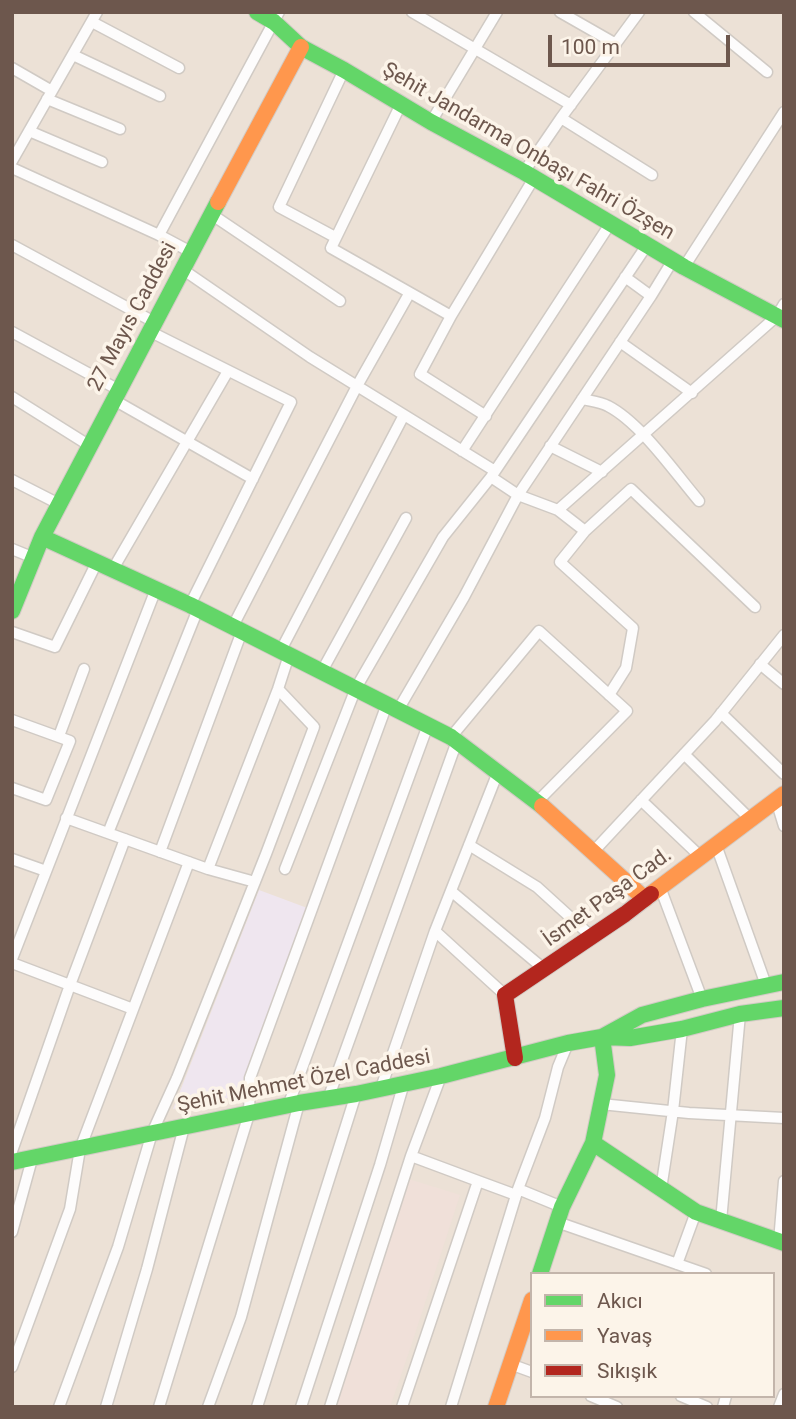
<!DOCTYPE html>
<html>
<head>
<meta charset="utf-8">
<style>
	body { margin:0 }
	#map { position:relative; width:796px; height:1419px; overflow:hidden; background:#f3eee8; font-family:Roboto,sans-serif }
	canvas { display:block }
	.frame { position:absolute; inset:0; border:14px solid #6d574d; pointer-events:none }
	.legend { position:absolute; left:530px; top:1272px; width:245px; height:126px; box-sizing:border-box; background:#fcf4e9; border:2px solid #c3b5ab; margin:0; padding:9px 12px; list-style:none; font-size:21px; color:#6d574d }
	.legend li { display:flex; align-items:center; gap:14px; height:35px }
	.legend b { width:35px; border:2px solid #c3b5ab }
	.scale { position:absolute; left:548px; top:35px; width:182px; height:32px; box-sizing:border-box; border:4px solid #6d574d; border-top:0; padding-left:9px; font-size:21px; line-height:24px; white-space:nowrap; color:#6d574d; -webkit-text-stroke:5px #fcf4e9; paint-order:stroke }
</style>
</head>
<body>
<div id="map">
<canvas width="796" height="1419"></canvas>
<div class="frame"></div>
<ul class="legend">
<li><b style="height:9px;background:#63d668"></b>Akıcı</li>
<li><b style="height:9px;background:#ff974d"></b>Yavaş</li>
<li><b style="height:9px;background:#b3261e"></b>Sıkışık</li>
</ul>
<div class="scale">100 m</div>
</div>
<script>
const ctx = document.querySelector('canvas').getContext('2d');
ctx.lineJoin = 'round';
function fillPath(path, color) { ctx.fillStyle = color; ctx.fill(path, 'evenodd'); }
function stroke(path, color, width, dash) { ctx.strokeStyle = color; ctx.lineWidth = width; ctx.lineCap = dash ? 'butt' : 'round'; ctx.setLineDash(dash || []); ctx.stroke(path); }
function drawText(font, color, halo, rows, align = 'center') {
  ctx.font = font + ' Roboto,sans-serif'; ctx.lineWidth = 7; ctx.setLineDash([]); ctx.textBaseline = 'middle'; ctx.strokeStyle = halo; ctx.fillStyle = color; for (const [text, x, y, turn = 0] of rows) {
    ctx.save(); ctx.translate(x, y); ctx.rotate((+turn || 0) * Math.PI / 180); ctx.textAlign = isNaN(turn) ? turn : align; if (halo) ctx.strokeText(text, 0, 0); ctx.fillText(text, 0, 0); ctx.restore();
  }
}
fillPath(new Path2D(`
	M12,12H784V1407H12ZM532,1274H773V1396H532Z`), '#ece1d6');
fillPath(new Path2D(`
	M409,1179L460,1195L411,1346L390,1407H333Z`), '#f0e0d9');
fillPath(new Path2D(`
	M259,890L310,909L246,1094L173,1109Z`), '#efe6ef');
const street = new Path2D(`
	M412,12L571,105
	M560,12L616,44
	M694,12L767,72
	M92,22L179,68
	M73,55L160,96
	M12,68L52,91
	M47,99L120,129
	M401,104L331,248L451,316
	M561,118L652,175
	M431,122L497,12
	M29,131L102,162
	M12,161L97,12
	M12,168L159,235L191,252
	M524,172L561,118L639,12
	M211,214L340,301
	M159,235L279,12
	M335,237L279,207L344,70
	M12,245L154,322
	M684,267L784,112
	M182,269L310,357L495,471
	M625,277L651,296
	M149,331L291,402L190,605
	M12,332L119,390
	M620,342L692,393
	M12,397L90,446
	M582,399C591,401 601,402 608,406C641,423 675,473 699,501
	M114,400L253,479
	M486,416L420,374L451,316L534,178
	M550,446L602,472
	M462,451L610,224
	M491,477L518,495L558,510L585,531L631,489L755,607
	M12,480L59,504
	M558,510L777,316L784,304
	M585,531L560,562L633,628L626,668L609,695
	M12,549L34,558
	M113,569L228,371
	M233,626L357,386L409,294
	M12,632L55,647L97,562
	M281,650L404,415
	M760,664L784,684
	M322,671L406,518
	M398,710L464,597L518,495L651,296L673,260
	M721,713L784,774
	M12,720L70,741L46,800L12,788
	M59,736L84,669
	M451,737L539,631L627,711L537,802
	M684,754L750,819
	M641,800L701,857
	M776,800L784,826
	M66,818L208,869L255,882
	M108,833L198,609
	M469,845L537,887L592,937
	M716,845L766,985
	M160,852L242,631
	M593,852L715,721L784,635
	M12,859L46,871
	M208,869L278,689L289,655
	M285,869L356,688L443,537L491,477L647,245
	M660,887L702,999
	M451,891L544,969
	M435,931L505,995
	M12,959L156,589
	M12,963L133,1009
	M381,1088L435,931L498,772
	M328,1099L457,741
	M601,1104L689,1113L784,1118
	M288,1106L428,725
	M12,1151L70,985L125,839
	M478,1181L516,1195
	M518,1189L545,1118L558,1067L568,1043
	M661,1189L673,1111L682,1029
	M721,1221L740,1014
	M557,1222L706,1274
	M12,1232L32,1159
	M779,1242L784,1181
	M677,1264L696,1212
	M510,1364L532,1372
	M12,1367L70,1209L80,1149L189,862
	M591,1396L617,1407
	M681,1396L707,1407
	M59,1407L118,1247L152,1133L177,1078L266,854L314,727L278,689
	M106,1407L147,1269L184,1127
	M159,1407L249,1114L250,1078L387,704
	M208,1407L241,1317L299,1103
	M257,1407L356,1094
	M301,1407L380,1165L404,1083
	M330,1407L411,1156L441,1076
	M402,1407L478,1181L411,1156
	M451,1407L518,1189L562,1207
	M723,1407L726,1396
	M779,1407L784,1394`);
const fast = new Path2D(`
	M257,12L274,22L301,47L344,70L431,122L524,172L684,267L784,320
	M42,537L190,605L451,737L542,806
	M12,611L42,537L218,202
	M602,1037L642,1015L702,999L784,982
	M593,1143L696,1212L784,1243
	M12,1162L299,1103L356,1094L441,1076L568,1043L602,1037L630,1038L682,1029L740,1014L784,1008
	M540,1274L562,1207L593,1143L607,1075L602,1037`);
const slow = new Path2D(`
	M218,202L301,47
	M542,806L645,899
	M651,894L784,794
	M496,1407L532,1300`);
const jam = new Path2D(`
	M515,1058L505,995L625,914L651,894`);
stroke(street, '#d0cac4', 13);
stroke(fast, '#d2cbc5', 18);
stroke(slow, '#d2cbc5', 18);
stroke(jam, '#d2cbc5', 18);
stroke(street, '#fdfcfc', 10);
stroke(fast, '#63d668', 16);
stroke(slow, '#ff974d', 16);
stroke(jam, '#b3261e', 16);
drawText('21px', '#6d574d', '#fcf4e9', [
	["Şehit Jandarma Onbaşı Fahri Özşen",528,152,30],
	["27 Mayıs Caddesi",133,317,-62],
	["İsmet Paşa Cad.",608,898,-36],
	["Şehit Mehmet Özel Caddesi",304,1082,-11]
]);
</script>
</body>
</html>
